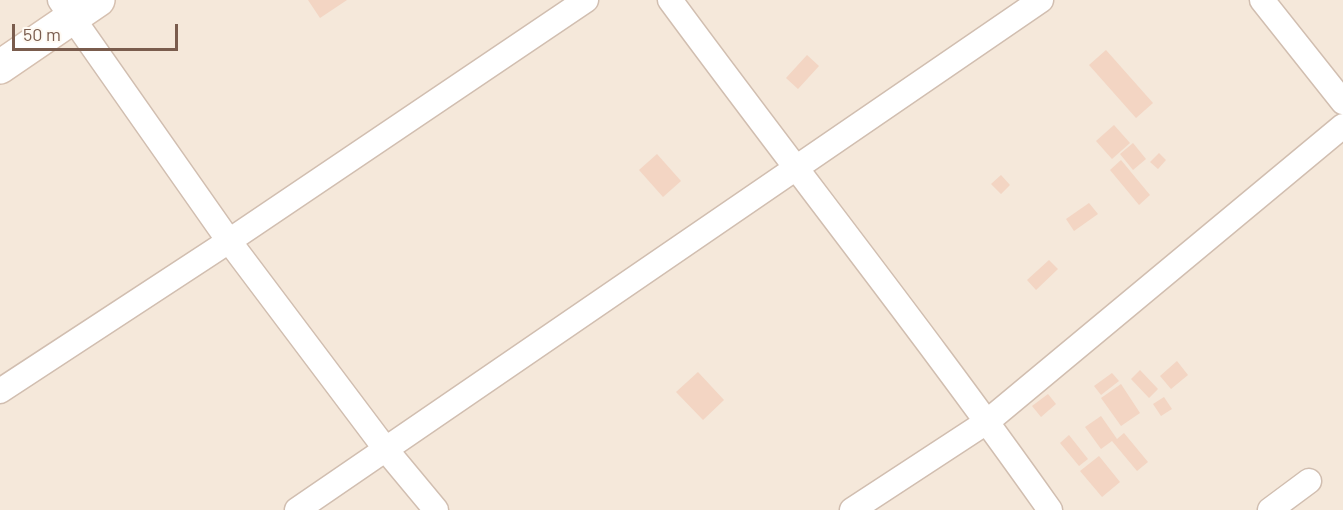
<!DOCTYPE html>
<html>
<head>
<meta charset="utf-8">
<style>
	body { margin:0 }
	#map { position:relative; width:1343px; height:510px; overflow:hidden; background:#fdf6ec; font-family:Barlow,sans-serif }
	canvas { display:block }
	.scale { position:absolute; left:12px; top:24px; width:166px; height:27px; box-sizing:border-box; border:3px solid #7a5c4d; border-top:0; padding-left:8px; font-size:18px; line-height:21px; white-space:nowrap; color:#7a5c4d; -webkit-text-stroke:4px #fffaf3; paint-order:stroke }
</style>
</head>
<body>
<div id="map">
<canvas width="1343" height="510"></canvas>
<div class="scale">50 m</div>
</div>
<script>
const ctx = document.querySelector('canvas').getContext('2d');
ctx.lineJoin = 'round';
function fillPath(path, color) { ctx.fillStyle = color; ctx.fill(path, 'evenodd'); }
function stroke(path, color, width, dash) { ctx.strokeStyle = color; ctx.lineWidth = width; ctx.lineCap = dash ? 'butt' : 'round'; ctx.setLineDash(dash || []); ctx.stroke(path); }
fillPath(new Path2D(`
	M0,0H1343V510H0Z`), '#f5e8da');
fillPath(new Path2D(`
	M308,0H347L320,18Z
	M1106,50L1153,103L1136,118L1089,65Z
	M807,55L819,66L798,89L786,78Z
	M1114,125L1130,143L1112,159L1096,141Z
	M1133,143L1146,159L1133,170L1120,154Z
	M1159,153L1166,160L1158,169L1150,162Z
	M657,154L681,181L663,197L639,170Z
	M1121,160L1150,195L1139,205L1110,170Z
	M1001,175L1010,185L1001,194L991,184Z
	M1089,203L1098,214L1074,231L1066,219Z
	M1049,260L1058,269L1036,290L1027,280Z
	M1177,361L1188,375L1171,389L1160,376Z
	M1140,370L1158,389L1149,398L1131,379Z
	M698,372L724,400L703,420L676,392Z
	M1112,373L1119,381L1101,395L1094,386Z
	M1121,384L1140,413L1121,426L1101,398Z
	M1048,394L1056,404L1041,417L1032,406Z
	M1164,397L1172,409L1161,416L1153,404Z
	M1101,416L1117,439L1124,433L1148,462L1137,471L1112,441L1101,449L1085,427Z
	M1069,435L1088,459L1079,466L1060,443Z
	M1099,456L1120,482L1102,497L1080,471Z`), '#f3d5c3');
const minor = new Path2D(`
	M60,0L229,241L387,451L436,510
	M670,0C796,171 928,337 1050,510
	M1262,0L1343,102
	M0,391L229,241L586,0
	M297,510L1041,0
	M852,510L988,421L1343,126
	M1270,510L1309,481`);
const secondary = new Path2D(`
	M0,67L98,0`);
stroke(minor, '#d1beb0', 27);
stroke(secondary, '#d6c0b0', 36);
stroke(minor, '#fff', 24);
stroke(secondary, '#fff', 33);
</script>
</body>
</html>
